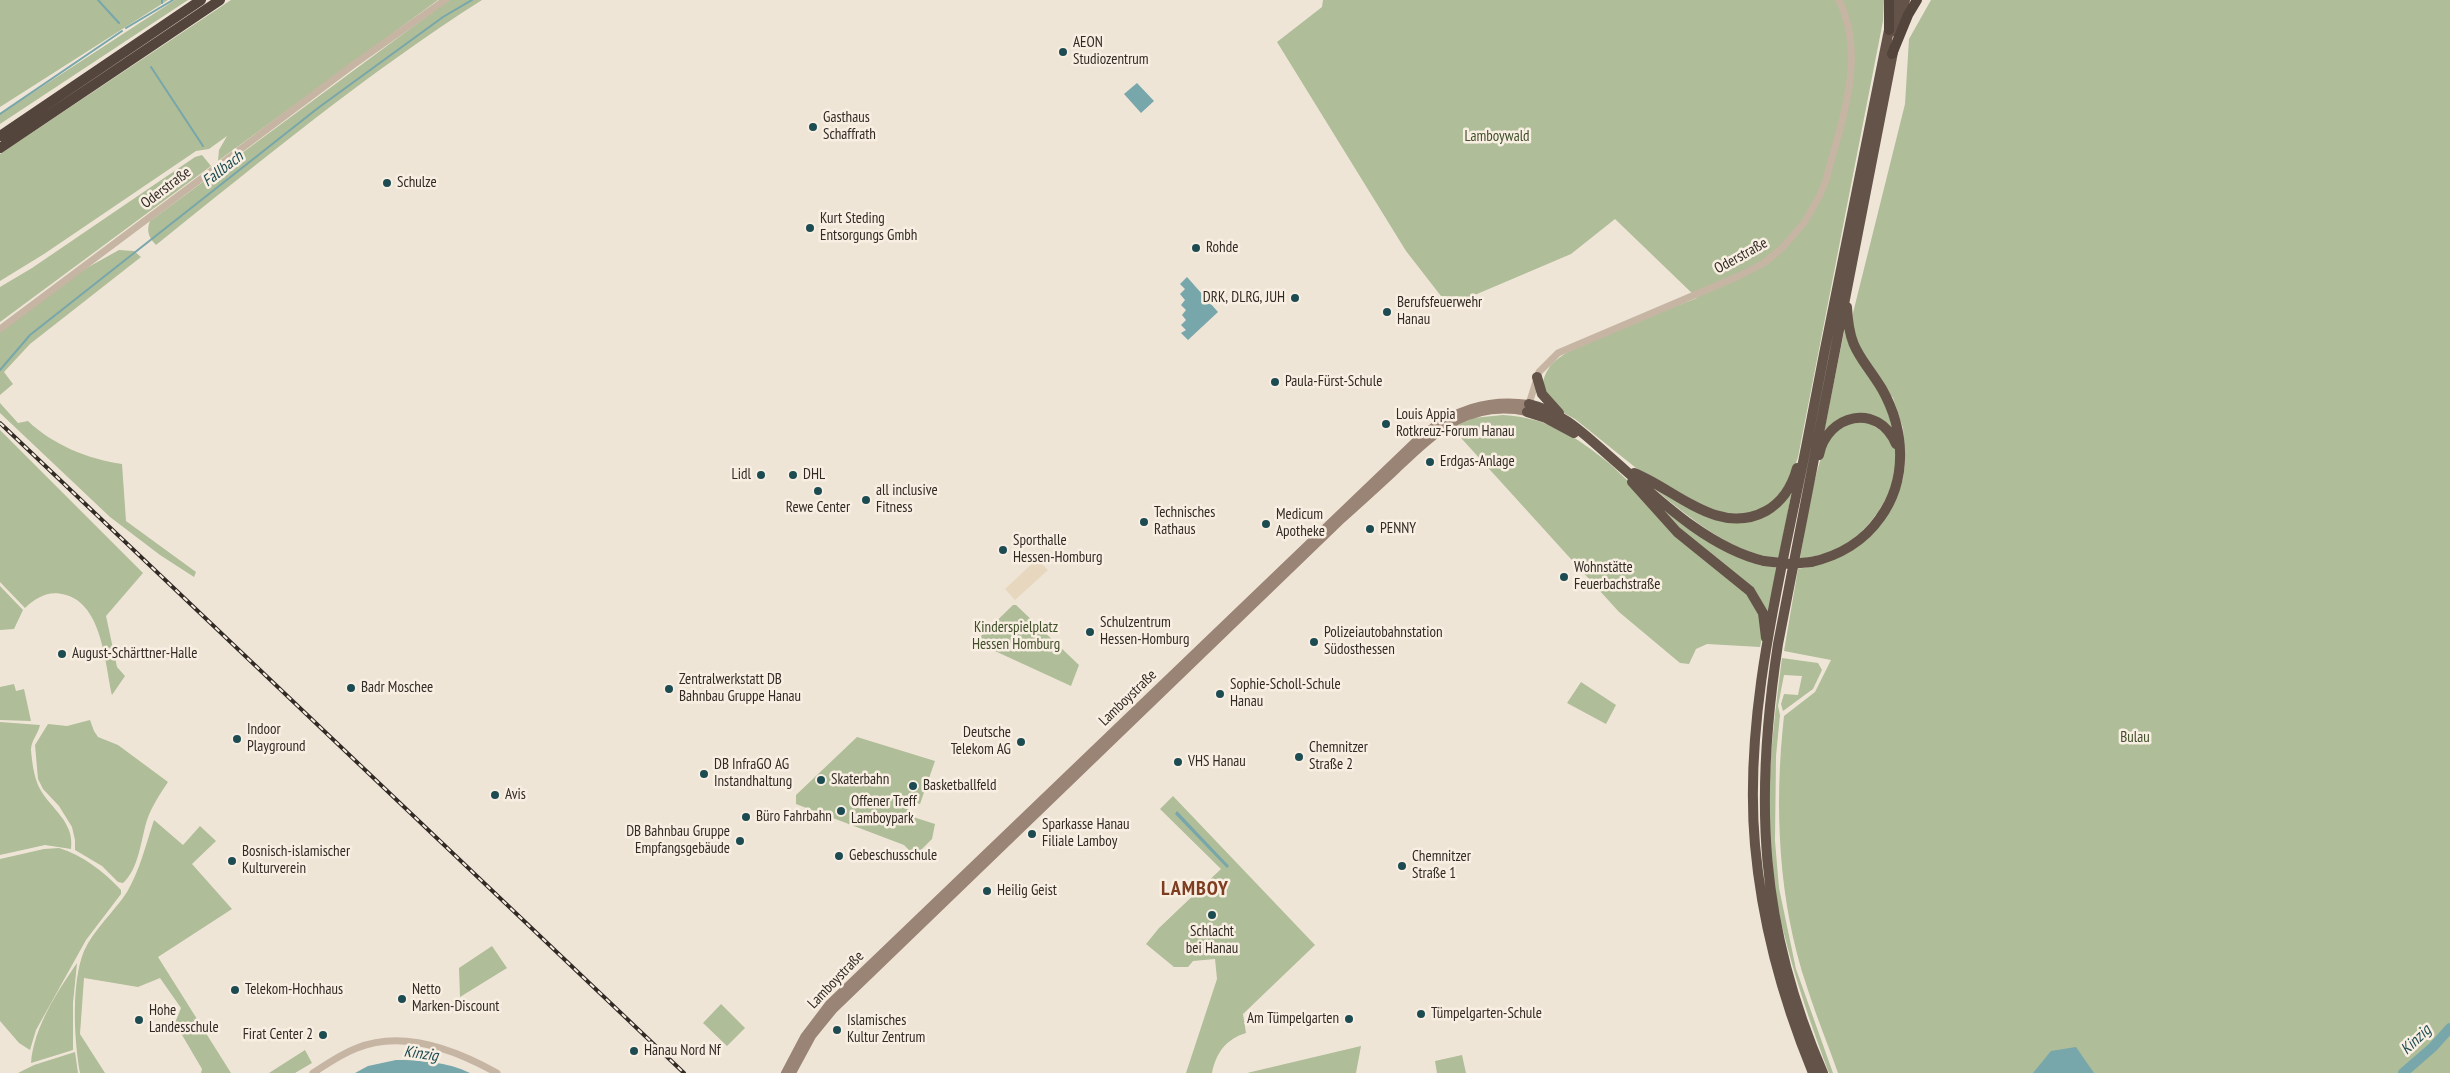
<!DOCTYPE html>
<html>
<head>
<meta charset="utf-8">
<style>
	body { margin:0 }
	canvas { display:block; background:#efe5d7 }
</style>
</head>
<body>
<canvas width="2450" height="1073"></canvas>
<script>
const ctx = document.querySelector('canvas').getContext('2d');
ctx.lineJoin = 'round';
function fillPath(path, color) { ctx.fillStyle = color; ctx.fill(path, 'evenodd'); }
function stroke(path, color, width, dash) { ctx.strokeStyle = color; ctx.lineWidth = width; ctx.lineCap = dash ? 'butt' : 'round'; ctx.setLineDash(dash || []); ctx.stroke(path); }
function drawText(font, color, halo, rows, align = 'center') {
  ctx.font = font + ' "PT Sans Narrow",sans-serif'; ctx.lineWidth = 5; ctx.setLineDash([]); ctx.textBaseline = 'middle'; ctx.strokeStyle = halo; ctx.fillStyle = color; for (const [text, x, y, turn = 0] of rows) {
    ctx.save(); ctx.translate(x, y); ctx.rotate((+turn || 0) * Math.PI / 180); ctx.textAlign = isNaN(turn) ? turn : align; if (halo) ctx.strokeText(text, 0, 0); ctx.fillText(text, 0, 0); ctx.restore();
  }
}
fillPath(new Path2D(`
	M0,0H168L0,107Z
	M175,0H188L0,124V114Z
	M231,0H438L218,161L219,150L227,136L209,149L196,151L44,254L0,281V154Z
	M449,0H482C367,73 262,160 156,245C149,238 146,231 150,221Z
	M1323,0H1884L1883,21L1798,457L1792,476L1771,505L1747,515L1713,511L1636,468L1575,419L1547,404C1543,390 1540,381 1549,368C1562,345 1668,310 1697,298L1615,219L1571,254L1470,297L1441,296L1406,251L1277,42L1322,7Z
	M1931,0H2450V1073H1838C1828,1044 1816,1016 1807,987C1778,901 1774,806 1784,716L1815,692L1831,660L1784,651L1798,569L1812,566L1846,553L1897,497L1903,479L1905,463L1903,428L1893,398L1861,355L1851,321L1905,104L1909,39Z
	M202,155L211,166L0,322V287L32,268L195,157Z
	M119,250L134,251L141,257L30,344L4,372L13,384L0,395V331L83,270Z
	M1846,322L1883,398L1897,441L1857,415L1823,437Z
	M0,403L18,423L28,421C53,445 88,459 122,464L126,521L196,572L194,577L160,555L110,517L0,413Z
	M1503,415C1549,418 1575,436 1610,464L1756,602L1763,633L1760,647L1707,644L1696,649L1689,664L1680,663L1619,612L1452,428L1473,418Z
	M1864,420C1870,423 1880,425 1885,430C1917,459 1880,519 1853,539C1838,551 1819,556 1800,559C1806,530 1816,439 1841,426C1847,423 1857,422 1864,420Z
	M0,430L143,573L106,616L117,667L125,676L112,695C105,663 102,605 66,595C49,590 37,597 25,608L0,582Z
	M1642,488L1753,562L1777,568L1768,618L1761,601L1698,547Z
	M1653,488L1738,522L1788,494L1791,495L1779,559C1729,552 1692,519 1653,488Z
	M0,586L23,610L14,629L0,630Z
	M1013,605H1016L1079,665L1071,686L984,646L979,638Z
	M1782,658L1818,663L1822,670L1813,689L1783,711L1781,704L1784,694L1798,695L1802,676L1784,675L1778,706L1780,715L1776,756L1775,841L1779,888L1796,969L1833,1073H1829C1801,998 1776,923 1768,843C1767,828 1769,813 1769,798C1770,751 1776,705 1782,658Z
	M1581,682L1616,705L1606,724L1567,703Z
	M14,684L16,691L24,689L31,721L0,720V687Z
	M90,720L94,731L98,737L118,745L168,782C160,794 152,806 147,820C141,839 139,869 123,883L118,882L102,866L75,850V840L72,827L59,806L43,789L38,779L35,745L48,724L67,726Z
	M0,722L40,725C38,734 31,741 31,750C32,762 34,778 40,789C51,809 75,822 71,849L45,845L0,855Z
	M857,737L935,761L920,804L907,800L903,805L904,808L912,811L910,816L935,824L932,839L915,856L904,845L796,804V795Z
	M1173,796L1315,945L1243,1014L1246,1033C1226,1039 1216,1053 1212,1073H1186L1217,979L1215,959L1193,961L1188,967H1174L1146,944L1159,928L1221,869L1160,809Z
	M154,820L183,845L200,826L216,841L192,864L232,909L158,957L231,1073H201L202,1069L175,1023L181,1008L160,978L138,987L84,978L80,1034L105,1073H80C74,1039 71,983 84,951C94,929 114,912 127,892C140,870 146,844 154,820Z
	M59,848C84,856 103,871 121,890V894L86,940L36,1030L30,1050L19,1043L0,1021V859L44,849Z
	M492,946L507,968L460,997L459,968Z
	M77,963L73,1003V1050L31,1063C34,1027 57,992 77,963Z
	M721,1004L745,1028L727,1046L703,1023Z
	M1361,1046L1356,1073H1247Z
	M305,1050L312,1063L295,1073H269Z
	M75,1052L78,1073H18L34,1065Z
	M1462,1055L1466,1073H1437L1435,1061Z`), '#afbd98');
fillPath(new Path2D(`
	M1037,559L1048,570L1015,600L1005,589Z`), '#e7d7be');
fillPath(new Path2D(`
	M1137,83L1154,101L1141,113L1124,94Z
	M1187,277L1218,312L1188,340L1181,333L1186,330L1181,325L1186,320L1182,315L1186,310L1181,305L1185,300L1180,294L1185,289L1180,284Z
	M1177,811L1229,866L1227,868L1175,814Z
	M2076,1047L2094,1073H2033L2051,1051Z
	M396,1060C419,1060 448,1062 470,1073H355L368,1066Z`), '#77a6ab');
stroke(new Path2D(`
	M98,0L119,23
	M162,3V0
	M126,28L173,0
	M151,67L203,146
	M0,114L122,31
	M0,370L30,335L318,108L443,17L472,0`), '#77a6ab', 2);
stroke(new Path2D(`
	M2403,1073L2433,1047L2450,1028`), '#77a6ab', 10);
stroke(new Path2D(`
	M0,329L353,65L445,0
	M1528,407L1539,372L1558,353L1739,276L1764,263L1782,248L1804,223L1819,197L1826,180C1841,122 1867,57 1839,0
	M313,1073C327,1064 341,1054 357,1048C403,1029 456,1050 497,1073`), '#c7b5a4', 7);
stroke(new Path2D(`
	M785,1073L804,1037L829,1004L1421,436C1453,410 1487,398 1529,404
	M792,1073L812,1036L834,1009L1340,521C1359,504 1378,487 1397,469C1436,432 1469,400 1527,412`), '#9a8475', 8);
stroke(new Path2D(`
	M1897,33L1905,0
	M1537,377L1542,394L1559,413
	M1529,404C1562,412 1583,433 1608,455C1653,494 1705,547 1764,561
	M1527,412L1546,418L1574,433
	M1819,455C1827,414 1878,402 1896,444
	M1634,473C1675,489 1718,537 1766,511C1782,502 1792,486 1797,468
	M1632,482L1677,532L1750,591L1763,613L1766,638
	M1811,562C1839,556 1864,541 1880,518C1908,480 1905,430 1882,389C1861,355 1849,351 1847,307
	M1813,1073C1783,1000 1762,924 1755,845C1743,710 1783,568 1808,437C1836,291 1865,145 1895,0
	M1823,1073C1759,925 1754,800 1778,644L1894,47`), '#645349', 10);
stroke(new Path2D(`
	M1889,0V30
	M1892,54L1908,15L1917,0
	M0,136L201,0
	M0,148L220,0`), '#53443c', 10);
const rail = new Path2D(`
	M0,423L684,1073`);
stroke(rail, '#322a25', 4);
stroke(rail, '#f8efe2', 2, [5.5]);
stroke(new Path2D(`
	M1764,561L1790,564L1811,562`), '#645349', 10);
for (const [x, y, r, color] of [
	[1063,52,5,"#1d4b52"],
	[813,127,5,"#1d4b52"],
	[387,183,5,"#1d4b52"],
	[810,228,5,"#1d4b52"],
	[1196,248,5,"#1d4b52"],
	[1295,298,5,"#1d4b52"],
	[1387,312,5,"#1d4b52"],
	[1275,382,5,"#1d4b52"],
	[1386,424,5,"#1d4b52"],
	[1430,462,5,"#1d4b52"],
	[761,475,5,"#1d4b52"],
	[793,475,5,"#1d4b52"],
	[818,491,5,"#1d4b52"],
	[866,500,5,"#1d4b52"],
	[1144,522,5,"#1d4b52"],
	[1266,524,5,"#1d4b52"],
	[1370,529,5,"#1d4b52"],
	[1003,550,5,"#1d4b52"],
	[1564,577,5,"#1d4b52"],
	[1090,632,5,"#1d4b52"],
	[1314,642,5,"#1d4b52"],
	[62,654,5,"#1d4b52"],
	[351,688,5,"#1d4b52"],
	[669,689,5,"#1d4b52"],
	[1220,694,5,"#1d4b52"],
	[237,739,5,"#1d4b52"],
	[1021,742,5,"#1d4b52"],
	[1299,757,5,"#1d4b52"],
	[1178,762,5,"#1d4b52"],
	[704,774,5,"#1d4b52"],
	[821,780,5,"#1d4b52"],
	[913,786,5,"#1d4b52"],
	[495,795,5,"#1d4b52"],
	[841,811,5,"#1d4b52"],
	[746,817,5,"#1d4b52"],
	[1032,834,5,"#1d4b52"],
	[740,841,5,"#1d4b52"],
	[839,856,5,"#1d4b52"],
	[232,861,5,"#1d4b52"],
	[1402,866,5,"#1d4b52"],
	[987,891,5,"#1d4b52"],
	[1212,915,5,"#1d4b52"],
	[235,990,5,"#1d4b52"],
	[402,999,5,"#1d4b52"],
	[1421,1014,5,"#1d4b52"],
	[1349,1019,5,"#1d4b52"],
	[139,1020,5,"#1d4b52"],
	[837,1030,5,"#1d4b52"],
	[323,1035,5,"#1d4b52"],
	[634,1051,5,"#1d4b52"]
]) { const dot = new Path2D(); dot.arc(x, y, r, 0, 2 * Math.PI); ctx.fillStyle = color; ctx.fill(dot); stroke(dot, '#f8efe2', 2); }
drawText('15px', '#322a25', '#f8efe2', [
	["AEON",1073,43],
	["Studiozentrum",1073,60],
	["Gasthaus",823,118],
	["Schaffrath",823,135],
	["Schulze",397,183],
	["Kurt Steding",820,219],
	["Entsorgungs Gmbh",820,236],
	["Rohde",1206,248],
	["DRK, DLRG, JUH",1285,298,"right"],
	["Berufsfeuerwehr",1397,303],
	["Hanau",1397,320],
	["Paula-Fürst-Schule",1285,382],
	["Louis Appia",1396,415],
	["Rotkreuz-Forum Hanau",1396,432],
	["Erdgas-Anlage",1440,462],
	["Lidl",751,475,"right"],
	["DHL",803,475],
	["all inclusive",876,491],
	["Fitness",876,508],
	["Rewe Center",818,508,"center"],
	["Technisches",1154,513],
	["Rathaus",1154,530],
	["Medicum",1276,515],
	["Apotheke",1276,532],
	["PENNY",1380,529],
	["Sporthalle",1013,541],
	["Hessen-Homburg",1013,558],
	["Wohnstätte",1574,568],
	["Feuerbachstraße",1574,585],
	["Schulzentrum",1100,623],
	["Hessen-Homburg",1100,640],
	["Polizeiautobahnstation",1324,633],
	["Südosthessen",1324,650],
	["August-Schärttner-Halle",72,654],
	["Zentralwerkstatt DB",679,680],
	["Bahnbau Gruppe Hanau",679,697],
	["Sophie-Scholl-Schule",1230,685],
	["Hanau",1230,702],
	["Badr Moschee",361,688],
	["Indoor",247,730],
	["Playground",247,747],
	["Deutsche",1011,733,"right"],
	["Telekom AG",1011,750,"right"],
	["Chemnitzer",1309,748],
	["Straße 2",1309,765],
	["VHS Hanau",1188,762],
	["DB InfraGO AG",714,765],
	["Instandhaltung",714,782],
	["Skaterbahn",831,780],
	["Basketballfeld",923,786],
	["Avis",505,795],
	["Offener Treff",851,802],
	["Lamboypark",851,819],
	["Büro Fahrbahn",756,817],
	["Sparkasse Hanau",1042,825],
	["Filiale Lamboy",1042,842],
	["DB Bahnbau Gruppe",730,832,"right"],
	["Empfangsgebäude",730,849,"right"],
	["Bosnisch-islamischer",242,852],
	["Kulturverein",242,869],
	["Gebeschusschule",849,856],
	["Chemnitzer",1412,857],
	["Straße 1",1412,874],
	["Heilig Geist",997,891],
	["Schlacht",1212,932,"center"],
	["bei Hanau",1212,949,"center"],
	["Telekom-Hochhaus",245,990],
	["Netto",412,990],
	["Marken-Discount",412,1007],
	["Hohe",149,1011],
	["Landesschule",149,1028],
	["Tümpelgarten-Schule",1431,1014],
	["Am Tümpelgarten",1339,1019,"right"],
	["Islamisches",847,1021],
	["Kultur Zentrum",847,1038],
	["Firat Center 2",313,1035,"right"],
	["Hanau Nord Nf",644,1051]
], 'left');
drawText('15px', '#404f2a', '#f8efe2', [
	["Lamboywald",1497,137],
	["Kinderspielplatz",1016,628],
	["Hessen Homburg",1016,645],
	["Bulau",2135,738]
]);
drawText('15px', '#322a25', '#f8efe2', [
	["Oderstraße",166,188,-37],
	["Oderstraße",1741,256,-29],
	["Lamboystraße",1128,698,-44],
	["Lamboystraße",836,980,-46]
]);
drawText('italic 16px', '#1d4b52', '#f8efe2', [
	["Fallbach",223,169,-38],
	["Kinzig",2416,1040,-44],
	["Kinzig",421,1054,8]
]);
ctx.letterSpacing = '1px';
drawText('bold 20px', '#7e3c21', '#f8efe2', [
	["LAMBOY",1195,889]
]);
ctx.letterSpacing = '0px';
</script>
</body>
</html>
